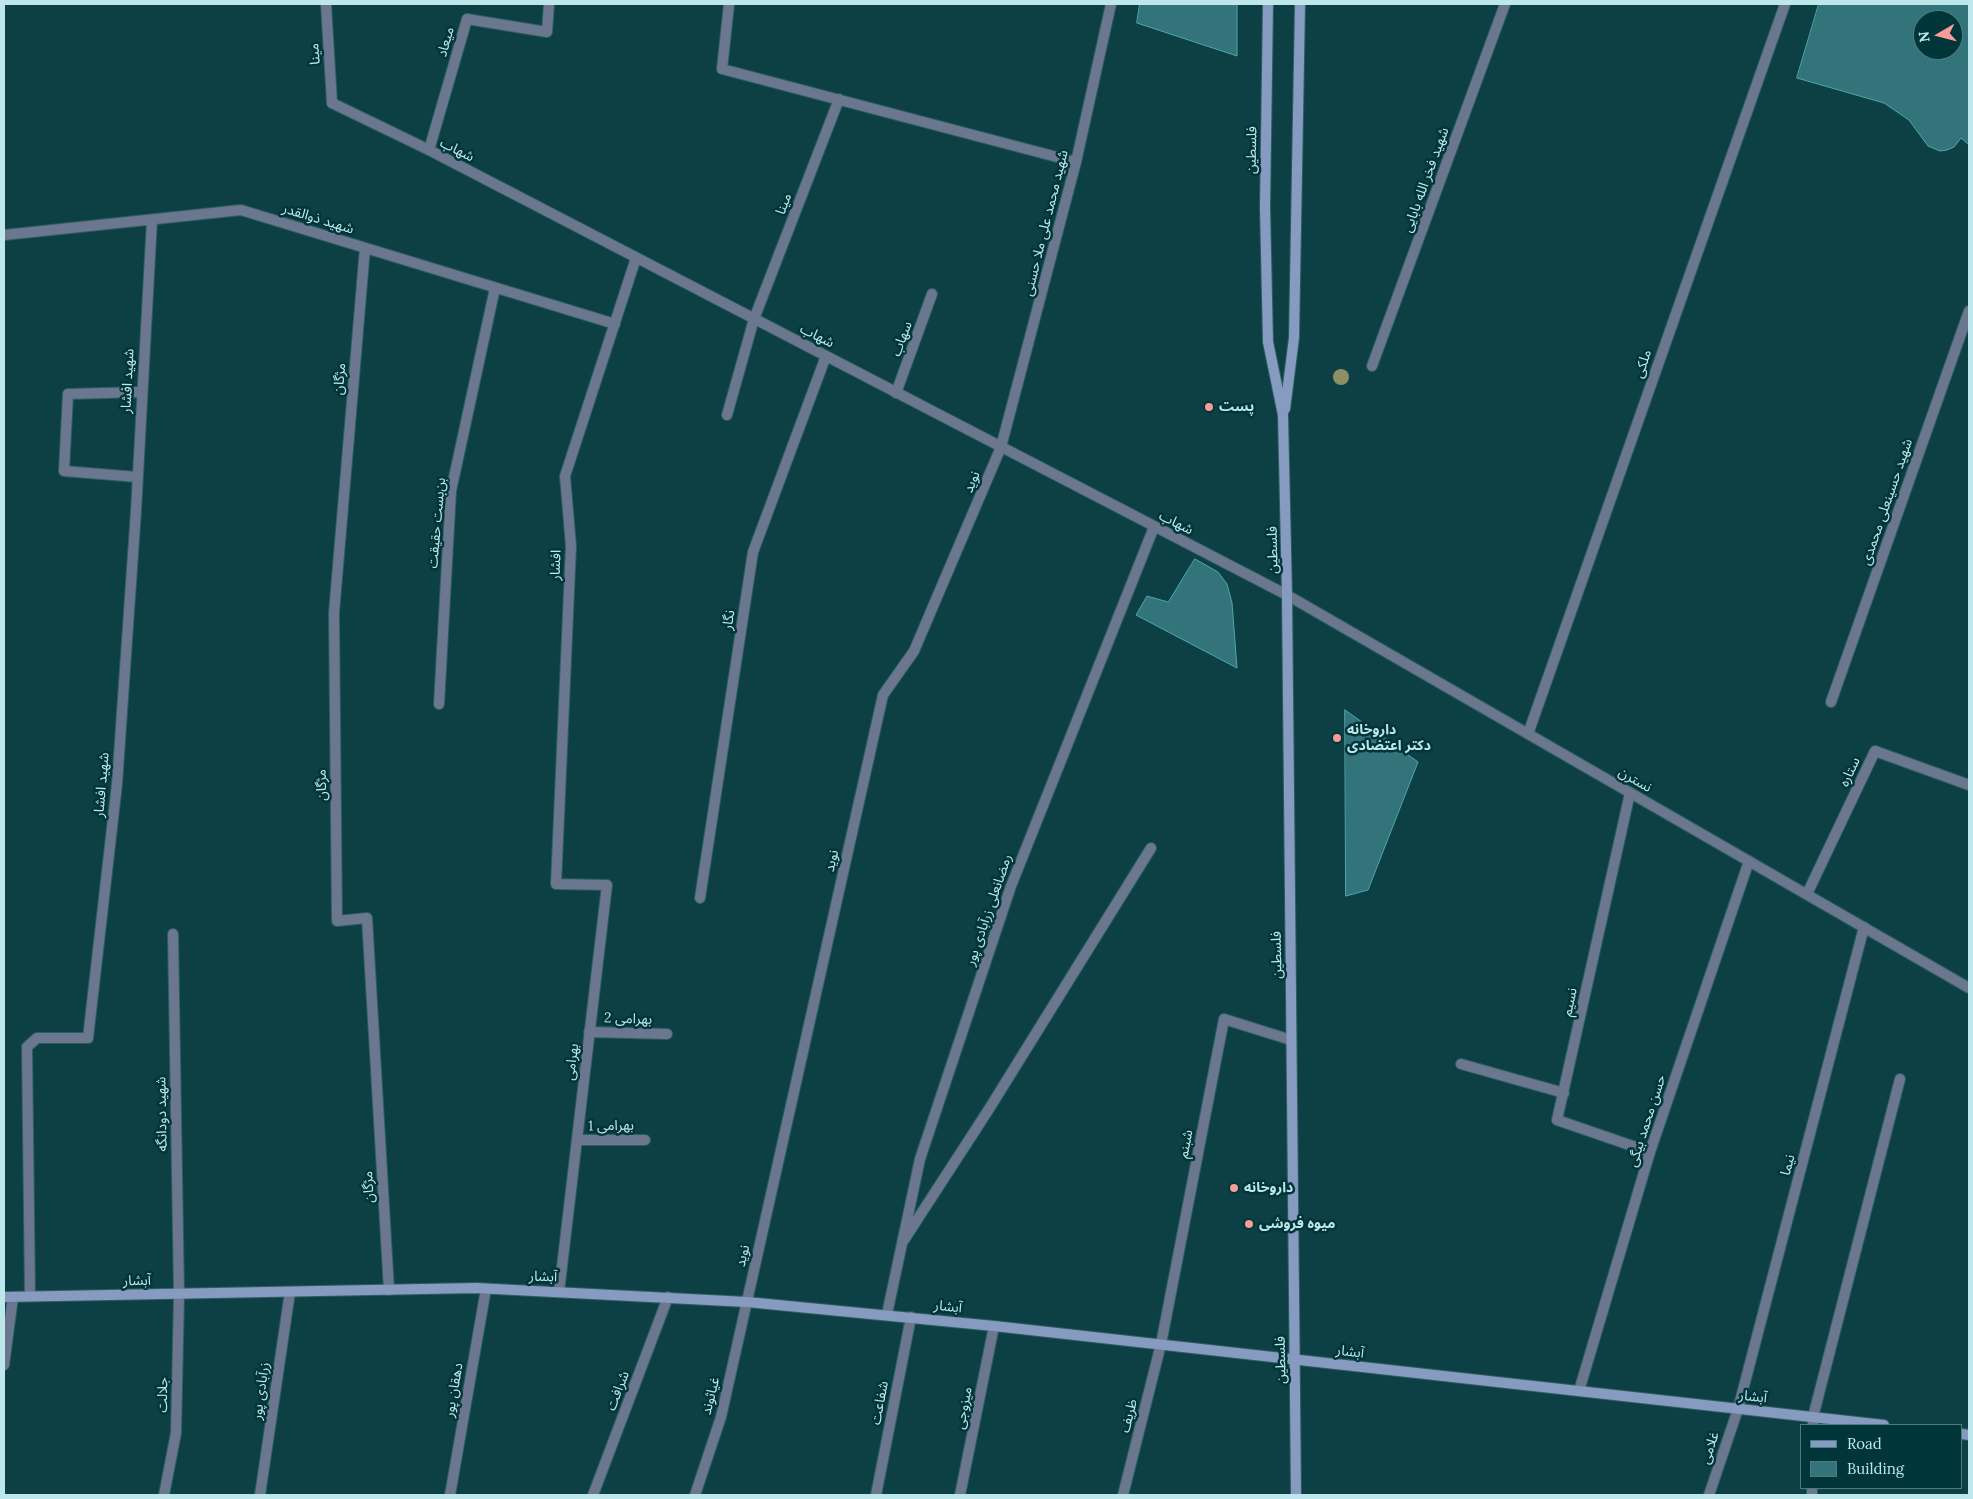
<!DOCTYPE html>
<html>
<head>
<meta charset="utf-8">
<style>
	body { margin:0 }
	#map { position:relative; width:1973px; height:1499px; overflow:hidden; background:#0d4044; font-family:Lora,serif }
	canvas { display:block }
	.frame { position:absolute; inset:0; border:5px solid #bee7eb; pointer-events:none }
	.legend { position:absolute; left:1800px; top:1424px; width:162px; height:65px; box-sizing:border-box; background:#00353a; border:1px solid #4c7c81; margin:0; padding:6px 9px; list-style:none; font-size:15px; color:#bee7eb }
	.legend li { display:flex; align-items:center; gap:10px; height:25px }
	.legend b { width:25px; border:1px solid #4c7c81 }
	.north { position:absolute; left:1913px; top:10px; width:50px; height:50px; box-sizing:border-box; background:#00353a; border:1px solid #4c7c81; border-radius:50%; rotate:262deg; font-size:14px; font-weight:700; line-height:20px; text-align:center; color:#bee7eb }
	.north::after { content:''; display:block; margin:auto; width:18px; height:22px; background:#f59c96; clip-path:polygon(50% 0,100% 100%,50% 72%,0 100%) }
</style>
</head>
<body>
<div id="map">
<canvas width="1973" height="1499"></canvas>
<div class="frame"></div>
<ul class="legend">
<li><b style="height:6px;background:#879abf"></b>Road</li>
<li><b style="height:14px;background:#32747a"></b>Building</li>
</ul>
<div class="north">N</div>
</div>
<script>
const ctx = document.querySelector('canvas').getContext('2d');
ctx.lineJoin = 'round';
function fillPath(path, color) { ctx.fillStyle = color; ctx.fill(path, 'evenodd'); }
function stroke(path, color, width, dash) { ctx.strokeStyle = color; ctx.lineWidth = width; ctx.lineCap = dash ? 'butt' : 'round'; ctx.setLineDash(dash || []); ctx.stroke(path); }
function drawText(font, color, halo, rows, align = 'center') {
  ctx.font = font + ' Lora,"Noto Sans Arabic",serif'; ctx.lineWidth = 5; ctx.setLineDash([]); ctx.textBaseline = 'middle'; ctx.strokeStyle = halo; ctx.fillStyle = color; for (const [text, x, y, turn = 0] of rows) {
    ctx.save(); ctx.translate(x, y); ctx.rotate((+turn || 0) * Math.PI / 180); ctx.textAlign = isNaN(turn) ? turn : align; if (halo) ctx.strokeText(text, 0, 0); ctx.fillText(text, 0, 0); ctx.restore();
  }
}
const building = new Path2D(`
	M1140,4H1237V56L1137,23Z
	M1819,4H1969V145L1961,138L1954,147L1947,150L1940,151L1928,146L1909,120L1884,103L1797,78ZM1923,20H1953V50H1923Z
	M1195,559L1218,572L1227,584L1232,603L1237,668L1136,615L1147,596L1168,602Z
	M1345,710L1418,762L1368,890L1346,896Z`);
fillPath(building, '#32747a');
stroke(building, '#4da7af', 1);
const lane = new Path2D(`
	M326,4L332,103
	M729,4L722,69L1076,162
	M429,150L467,19L547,32L549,4
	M896,393L932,294
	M727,415L754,319L839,99
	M137,477L64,471L68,394L141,392
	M1807,894L1875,751L1969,785
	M1161,1344L1224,1019L1291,1040
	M1579,1391L1650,1152L1749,861
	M1738,1409L1864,927
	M1813,1417L1900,1079
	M593,1495L668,1297`);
const street = new Path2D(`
	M332,103L429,150L1287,595L1969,988
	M4,235L241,210L615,324
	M365,248L334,613L337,921L367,918L389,1290
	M1372,366L1505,4
	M1831,702L1969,311
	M439,704L451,491L495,288
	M1528,734L1785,4
	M1630,793L1557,1120L1650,1152
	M700,898L753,552L826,356
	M589,1032L667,1034
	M1461,1064L1564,1093
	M577,1140H645
	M904,1240L989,1109L1151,848
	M559,1292L607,885L556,884L571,546L565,476L636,258
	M30,1296L27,1047L37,1038H88L117,784L136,511L152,220
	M887,1314L920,1159L1011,886L1154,527
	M4,1365L13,1297
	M1813,1425V1417
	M164,1495L176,1433L179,1294L173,934
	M260,1495L290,1292
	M450,1495L486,1289
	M695,1495L721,1417L883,695L914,651L1001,447L1076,162L1111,4
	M876,1495L911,1317
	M960,1495L994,1326
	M1123,1495L1161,1344
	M1709,1495L1738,1409
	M1812,1495V1488`);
const secondary = new Path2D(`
	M1268,4L1265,207L1268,342L1283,415L1287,595L1296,1495
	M1285,409L1294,338L1300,4
	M4,1297L476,1288L747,1302L994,1326L1884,1425
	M1962,1434L1969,1435`);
stroke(lane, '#2d5e62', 12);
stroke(street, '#2d5e62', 12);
stroke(secondary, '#2d5e62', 12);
stroke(lane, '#6b778e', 10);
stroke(street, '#6b778e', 10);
stroke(secondary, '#879abf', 10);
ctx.fillStyle = '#8f8f63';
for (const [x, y] of [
	[1341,377]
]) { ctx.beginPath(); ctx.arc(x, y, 8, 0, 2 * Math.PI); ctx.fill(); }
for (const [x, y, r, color] of [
	[1209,407,5,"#f59c96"],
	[1337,738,5,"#f59c96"],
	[1234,1188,5,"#f59c96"],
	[1249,1224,5,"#f59c96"]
]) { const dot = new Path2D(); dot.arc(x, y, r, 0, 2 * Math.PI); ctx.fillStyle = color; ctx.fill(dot); stroke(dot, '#00353a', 2); }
drawText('14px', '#bee7eb', '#00353a', [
	["میعاد",446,42,-74],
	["مینا",315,54,-94],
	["شهاب",457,150,27],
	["فلسطین",1252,150,-89],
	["شهید فخر الله بابایی",1426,180,-70],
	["مینا",784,204,-69],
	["شهید ذوالقدر",318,219,17],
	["شهید محمد علی ملا حسنی",1046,223,-76],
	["شهاب",817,336,27],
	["سهاب",902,339,-70],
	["ملکی",1643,364,-71],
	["مژگان",340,379,-85],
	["شهید افشار",128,381,-87],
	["نوید",972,482,-67],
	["شهید حسینعلی محمدی",1887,502,-71],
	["بن‌بست حقیقت",437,523,-85],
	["شهاب",1176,523,27],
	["فلسطین",1273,550,-91],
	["افشار",556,565,-88],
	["نگار",729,620,-81],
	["ستاره",1850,772,-65],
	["نسترن",1635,780,30],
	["شهید افشار",102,785,-85],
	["مژگان",322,785,-91],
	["نوید",832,861,-77],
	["رمضانعلی زرآبادی پور",989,910,-71],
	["فلسطین",1277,955,-91],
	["نسیم",1570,1002,-78],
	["بهرامی 2",628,1019,2],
	["بهرامی",572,1062,-83],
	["شهید دودانگه",162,1114,-91],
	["حسن محمد بیگی",1647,1121,-72],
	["بهرامی 1",611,1126,-1],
	["شبنم",1186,1144,-79],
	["نیما",1788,1165,-75],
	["مژگان",369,1187,-93],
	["نوید",743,1256,-77],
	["آبشار",543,1277,2],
	["آبشار",137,1281,-1],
	["آبشار",948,1307,6],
	["آبشار",1350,1352,7],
	["فلسطین",1281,1360,-91],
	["دهقان پور",454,1390,-80],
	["زرآبادی پور",261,1391,-82],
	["شرافت",618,1391,-69],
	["جلالت",163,1395,-89],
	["غیاثوند",711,1396,-76],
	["آبشار",1753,1397,6],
	["شفاعت",880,1403,-79],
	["میزوجی",964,1408,-79],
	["ظریف",1129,1416,-76],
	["غلامی",1710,1448,-72]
]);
drawText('bold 14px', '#bee7eb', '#00353a', [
	["پست",1219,407],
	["داروخانه",1347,730],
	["دکتر اعتضادی",1347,746],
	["داروخانه",1244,1188],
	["میوه فروشی",1259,1224]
], 'left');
</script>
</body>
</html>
